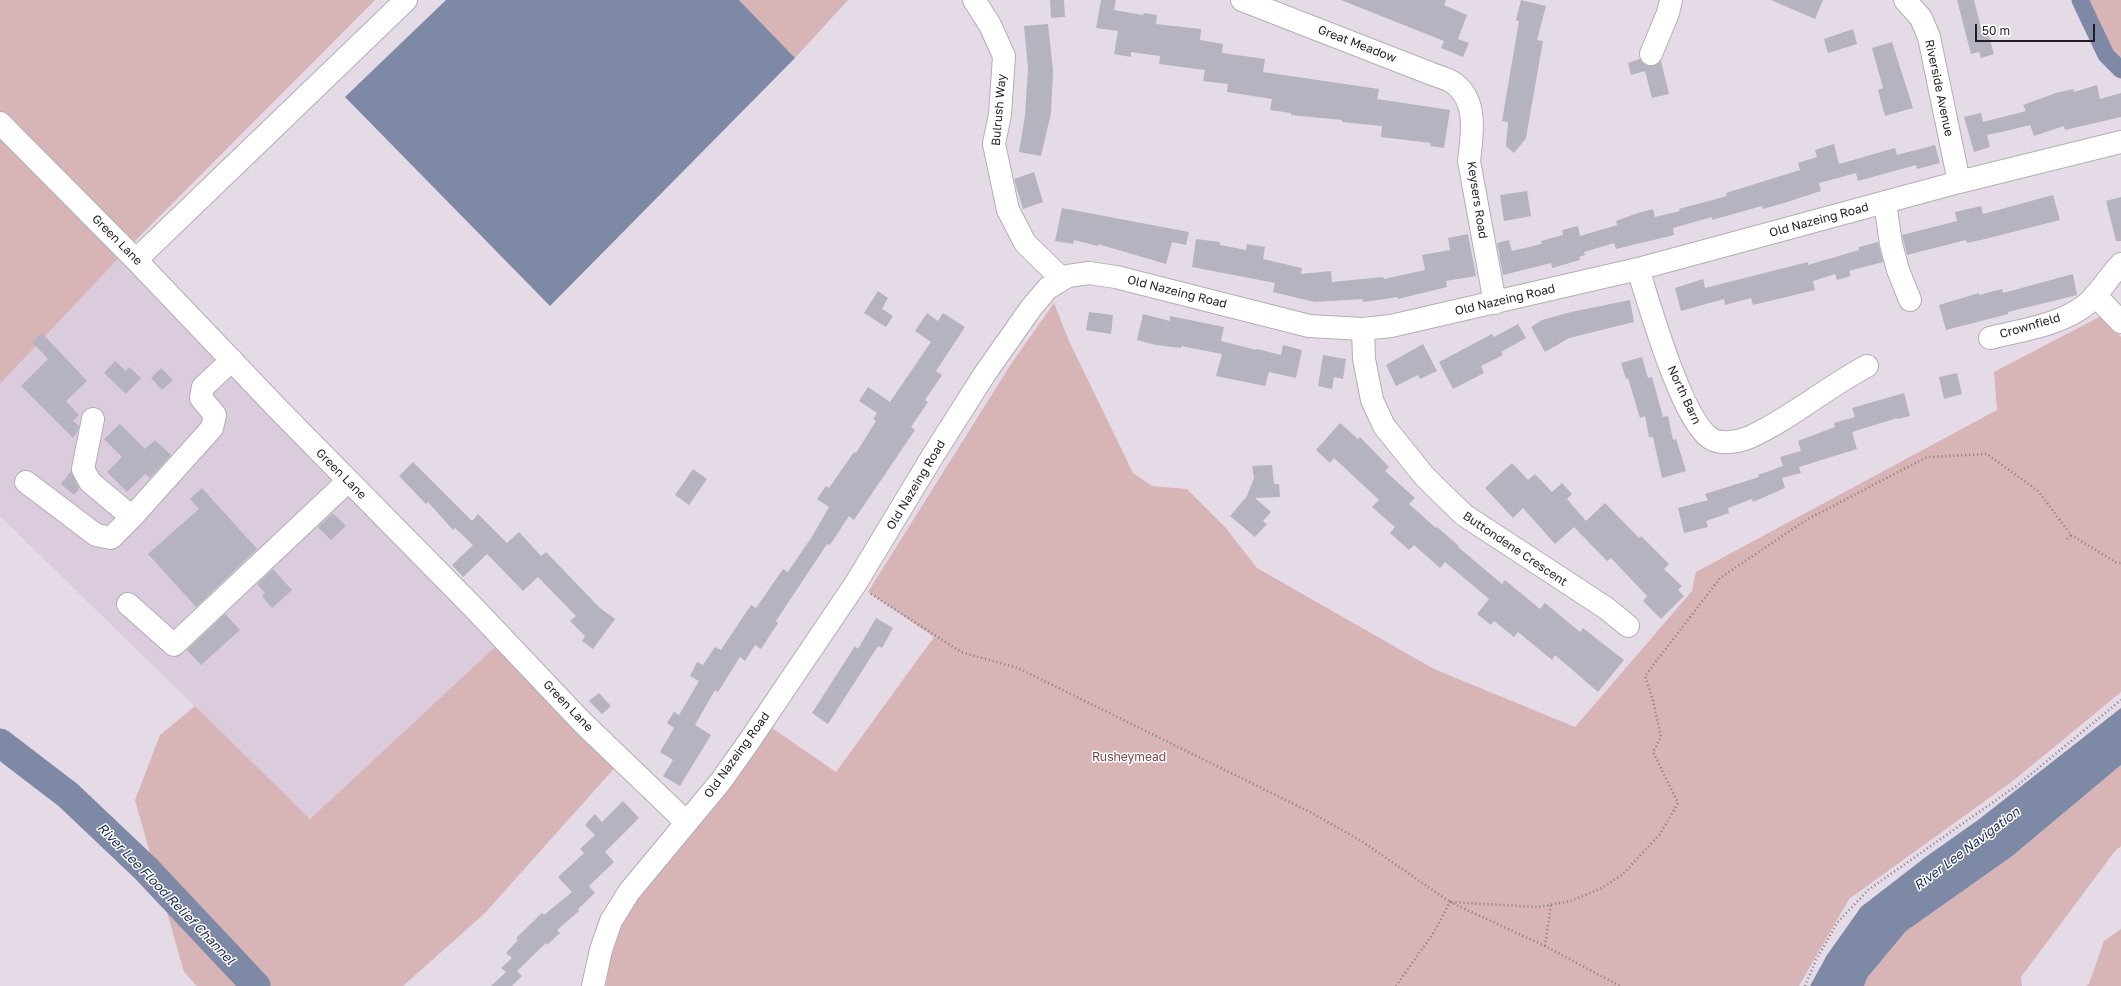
<!DOCTYPE html>
<html>
<head>
<meta charset="utf-8">
<style>
	body { margin:0 }
	#map { position:relative; width:2121px; height:986px; overflow:hidden; background:#e4dbe6; font-family:"Golos Text",sans-serif }
	canvas { display:block }
	.scale { position:absolute; left:1975px; top:24px; width:120px; height:18px; box-sizing:border-box; border:2px solid #211d21; border-top:0; padding-left:5px; font-size:12px; line-height:14px; white-space:nowrap; color:#211d21; -webkit-text-stroke:3px #fff; paint-order:stroke }
</style>
</head>
<body>
<div id="map">
<canvas width="2121" height="986"></canvas>
<div class="scale">50 m</div>
</div>
<script>
const ctx = document.querySelector('canvas').getContext('2d');
ctx.lineJoin = 'round';
function fillPath(path, color) { ctx.fillStyle = color; ctx.fill(path, 'evenodd'); }
function stroke(path, color, width, dash) { ctx.strokeStyle = color; ctx.lineWidth = width; ctx.lineCap = dash ? 'butt' : 'round'; ctx.setLineDash(dash || []); ctx.stroke(path); }
function drawText(font, color, halo, rows, align = 'center') {
  ctx.font = font + ' "Golos Text",sans-serif'; ctx.lineWidth = 3; ctx.setLineDash([]); ctx.textBaseline = 'middle'; ctx.strokeStyle = halo; ctx.fillStyle = color; for (const [text, x, y, turn = 0] of rows) {
    ctx.save(); ctx.translate(x, y); ctx.rotate((+turn || 0) * Math.PI / 180); ctx.textAlign = isNaN(turn) ? turn : align; if (halo) ctx.strokeText(text, 0, 0); ctx.fillText(text, 0, 0); ctx.restore();
  }
}
fillPath(new Path2D(`
	M133,243L510,633L310,819L0,516V384Z`), '#daccdc');
fillPath(new Path2D(`
	M0,0H375L133,243L0,384Z
	M739,0H848L795,58Z
	M2086,0H2121V63L2101,35Z
	M1054,303L1069,341L1133,473L1152,486L1187,489L1225,527L1257,568L1434,669L1575,727L1692,591L1696,572L1997,410L1994,372L2103,315L2121,337V692L2014,780L1849,899L1799,986H606L608,967L627,908L772,728L836,772L934,637L868,592L1011,364Z
	M510,633L627,754L485,913L403,986H197L184,972L135,800L160,735L195,706L310,819Z
	M2121,765V846L2115,851L2021,977L2022,986H1864L1867,978L1906,931L2011,857Z
	M2121,929V986H2086L2089,984L2104,941Z`), '#d7b4b5');
fillPath(new Path2D(`
	M446,0H739L795,58L550,306L345,97Z
	M2121,708V765L2011,857L1906,931L1867,978L1864,986H1810L1827,955L1861,907L1927,856L1978,820Z`), '#7e89a6');
stroke(new Path2D(`
	M2080,0L2106,55L2121,70`), '#7e89a6', 17);
stroke(new Path2D(`
	M0,743L68,795L146,869L256,986`), '#7e89a6', 29);
fillPath(new Path2D(`
	M1050,0H1064L1065,17L1051,18Z
	M1101,0H1116L1114,10L1143,15L1144,13L1157,15L1156,24L1201,29L1200,40L1223,44L1222,53L1265,59L1263,72L1379,89L1377,99L1450,110L1444,148L1430,146L1431,143L1381,137L1382,126L1342,122V120L1291,115V113L1270,110L1272,99L1227,92L1228,84L1203,81L1205,70L1159,64L1160,56L1131,52V57L1114,54L1118,31L1096,28Z
	M1341,0H1446L1444,5L1467,15L1458,39L1469,43L1463,57L1441,48L1444,41Z
	M1521,0L1546,6L1537,40L1543,41L1526,138L1514,153L1506,146L1508,122L1502,121L1519,21L1516,20Z
	M1771,0H1823L1815,19Z
	M1957,0H1974L1982,32L1987,30L1994,54L1981,58L1979,52L1971,54Z
	M1048,24L1053,71L1051,113L1041,156L1019,152L1025,116L1028,68L1024,26Z
	M1853,29L1857,44L1828,53L1824,39Z
	M1892,42L1913,108L1885,116L1878,90L1883,88L1872,48Z
	M1640,59L1646,65L1652,66L1661,61L1669,94L1652,98L1645,71L1631,75L1628,63Z
	M2097,85L2100,99L2121,93V117L2065,130L2064,126L2034,136L2030,125L2006,131L1987,135L1990,147L1974,152L1964,117L1981,113L1983,122L2026,111L2023,105L2056,93L2073,89L2074,92Z
	M1834,144L1839,164L1895,148L1897,155L1935,145L1940,163L1917,169L1916,165L1858,181L1856,173L1819,183L1821,191L1784,203L1763,209L1762,206L1712,220V217L1673,228L1674,235L1616,249L1614,243L1584,252L1585,255L1579,257L1580,260L1552,268L1551,263L1503,275L1497,243L1509,240L1512,251L1542,244L1541,241L1563,235L1562,230L1578,226L1580,236L1617,225L1616,221L1635,214L1653,209L1655,217L1680,211L1679,209L1727,196L1726,193L1800,170L1798,163L1817,157L1815,150Z
	M1034,172L1043,202L1023,209L1014,179Z
	M1527,191L1531,216L1504,221L1500,195Z
	M2053,195L2060,220L1985,239L1967,243L1966,240L1907,255L1902,235L1957,221L1955,212L1981,206L1983,214Z
	M2121,197V241H2116L2106,201Z
	M1062,208L1189,232L1186,245L1172,242L1166,264L1098,244V246L1074,240L1073,244L1055,241Z
	M1468,234L1476,276L1446,281L1447,287L1398,299V297L1363,302L1362,299L1315,302L1273,292L1275,283L1192,267L1196,239L1220,242V245L1246,250L1247,244L1265,247L1263,259L1302,268L1301,274L1331,271L1332,282L1383,277L1384,279L1425,270L1422,255L1450,250L1448,238Z
	M1878,242L1883,262L1849,271L1851,276L1837,280L1835,274L1813,281L1815,290L1753,305L1751,298L1725,305L1724,299L1681,311L1675,288L1703,279L1705,288L1808,262V265L1859,250V247Z
	M2073,274L2077,295L2008,312V314L1946,330L1939,305L1979,293V295L2002,289L2003,293Z
	M878,291L888,298L882,309L893,316L886,327L864,313Z
	M1630,300L1634,322L1569,338L1545,352L1531,327L1542,320L1571,312Z
	M1089,312L1113,315L1111,334L1086,330Z
	M927,313L938,321L943,313L965,327L936,371L942,375L925,400L928,402L911,427L915,430L854,520L849,516L830,545L827,544L776,621L778,623L761,649L755,645L745,661L740,657L718,692L715,690L695,725L711,735L680,786L663,776L673,760L660,752L674,728L667,723L674,712L679,715L699,681L690,676L697,662L703,665L715,647L721,650L751,605L756,608L783,569L788,572L813,535L829,507L817,499L826,486L829,488L854,452L856,453L876,421L873,419L877,413L859,401L868,387L890,402L931,342L915,331Z
	M1143,314L1170,321V316L1224,327L1221,341L1256,350L1257,349L1281,355L1283,345L1302,350L1296,378L1269,372L1265,386L1216,376L1222,354L1181,346V348L1156,345L1137,340Z
	M1518,324L1526,338L1501,352L1503,355L1481,366L1484,373L1453,389L1439,362L1492,334L1494,337Z
	M42,333L87,381L66,401L79,415L73,421L79,426L77,433L73,438L21,386L48,359L32,342Z
	M1423,344L1437,371L1420,379L1418,375L1396,386L1386,365Z
	M1323,355L1346,359L1343,379L1334,377L1332,389L1318,386Z
	M1642,357L1648,378L1652,377L1663,417L1668,416L1673,440L1676,439L1686,471L1662,478L1653,437H1649L1645,416L1640,418L1628,378L1626,379L1621,363Z
	M115,361L126,371L129,367L141,378L126,394L104,373Z
	M161,368L173,380L162,390L151,378Z
	M1957,373L1962,394L1944,399L1939,377Z
	M1904,393L1910,416L1897,419V418L1852,432L1857,449L1799,467L1801,473L1782,478L1785,488L1753,502L1752,499L1728,508L1729,513L1706,521L1708,527L1684,533L1678,508L1708,500L1705,494L1759,477L1758,475L1783,466L1780,457L1801,451L1798,441L1835,427L1834,423L1855,417L1852,408Z
	M1340,423L1358,439L1360,437L1389,467L1385,471L1415,498L1409,504L1436,528L1437,527L1459,546L1458,547L1502,584L1505,580L1540,609L1545,603L1580,632L1583,628L1624,660L1598,692L1555,655L1552,660L1518,632L1514,637L1494,621L1491,625L1477,614L1489,599L1445,562L1440,568L1414,545L1409,550L1390,533L1395,527L1372,507L1379,500L1334,458L1330,463L1316,450Z
	M120,424L145,449L155,440L171,455L150,478L145,474L127,492L107,472L122,457L104,439Z
	M413,462L472,521L478,514L507,543L519,532L541,556L546,552L600,608L615,619L593,649L582,641L585,636L570,621L576,616L538,577L523,591L487,554L463,577L452,565L473,545L455,528L453,530L428,502L426,504L399,476Z
	M1512,463L1528,480L1535,474L1552,492L1562,483L1572,494L1567,499L1586,521L1605,503L1639,538L1641,536L1669,564L1664,569L1682,586L1678,590L1684,596L1661,619L1643,601L1647,596L1611,558L1607,561L1574,527L1555,544L1523,508L1513,518L1485,488Z
	M1272,465L1274,484H1279L1280,497L1255,498L1271,512L1263,521L1267,524L1255,537L1230,516L1247,496L1254,478L1252,466Z
	M693,469L707,479L689,505L675,495Z
	M71,471L79,489L74,495L61,484Z
	M202,488L257,549L196,607L148,554L199,509L190,499Z
	M333,513L346,526L331,540L318,527Z
	M273,569L292,590L272,608L262,596L265,593L257,584Z
	M225,614L240,630L201,665L187,650Z
	M876,618L893,628L882,648L878,646L828,724L812,713L855,646L858,649Z
	M599,693L611,706L602,714L589,701Z
	M623,801L639,818L605,852L614,862L589,886L595,893L578,909L579,911L557,930L560,933L547,945L546,943L517,971L522,976L512,986H491L506,972L501,968L512,958L506,953L518,940L516,938L542,913L544,915L572,892L558,877L584,853L580,849L595,835L585,825L595,814L602,822Z`), '#b5b3bf');
const minor = new Path2D(`
	M974,0L990,25L1004,56L1000,114L994,144L1008,210L1025,243L1062,279
	M1242,0L1432,74C1439,77 1449,79 1455,84C1478,102 1472,135 1469,161L1495,303
	M1905,0L1921,18L1929,37L1959,182
	M1651,54L1668,13L1671,0
	M0,123L136,260L280,411L473,607L582,722L686,822
	M1885,202L1891,244L1898,270L1910,300
	M136,260L406,0
	M1638,269C1650,306 1681,418 1710,438C1720,445 1739,442 1750,437C1790,419 1827,387 1867,366
	M2095,295L2121,322
	M1363,329L1364,359L1372,400L1384,426L1425,477L1464,515L1606,608L1628,626
	M1990,338C2022,330 2061,325 2087,304C2100,293 2109,276 2121,264
	M93,419L83,469L90,482L132,517L212,428L215,415L201,398L203,387L232,360
	M26,482L96,535L111,538L132,517
	M128,604L174,645L348,481
	M593,986L601,950L611,921L629,892L721,781L750,740L856,583L932,457L984,375L1031,308L1048,288L1068,276L1089,273L1116,277L1309,326L1363,329L1391,326L1638,269L1959,182L2121,142`);
stroke(minor, '#b5acb7', 24);
stroke(new Path2D(`
	M2067,539L2071,535
	M871,594L961,652L1018,668L1310,812L1363,842L1450,902L1539,907L1570,901L1602,888L1623,874L1660,834L1678,803L1653,752L1661,737L1653,700L1645,676L1720,578L1806,520L1927,457L1987,454L2038,491L2071,535L2117,563H2121
	M1545,946L1551,904
	M1396,986L1434,932L1450,902L1545,946L1620,986
	M1805,986L1816,960L1837,923L1868,890L2019,784L2121,700`), '#827b83', 2.5, [1, 3]);
stroke(minor, '#fff', 22);
drawText('12px', '#211d21', '#fff', [
	["Great Meadow",1357,44,21],
	["Riverside Avenue",1939,88,78],
	["Bulrush Way",999,110,-85],
	["Keysers Road",1477,200,81],
	["Old Nazeing Road",1819,220,-15],
	["Green Lane",117,240,45],
	["Old Nazeing Road",1177,292,14],
	["Old Nazeing Road",1505,300,-13],
	["Crownfield",2030,326,-16],
	["North Barn",1684,395,65],
	["Green Lane",341,474,45],
	["Old Nazeing Road",916,485,-59],
	["Buttondene Crescent",1515,549,34],
	["Green Lane",568,706,46],
	["Old Nazeing Road",737,755,-54]
]);
drawText('12px', '#7c454a', '#fff', [
	["Rusheymead",1129,757]
]);
drawText('italic 13px', '#1a264e', '#fff', [
	["River Lee Navigation",1967,849,-37],
	["River Lee Flood Relief Channel",166,894,46]
]);
</script>
</body>
</html>
